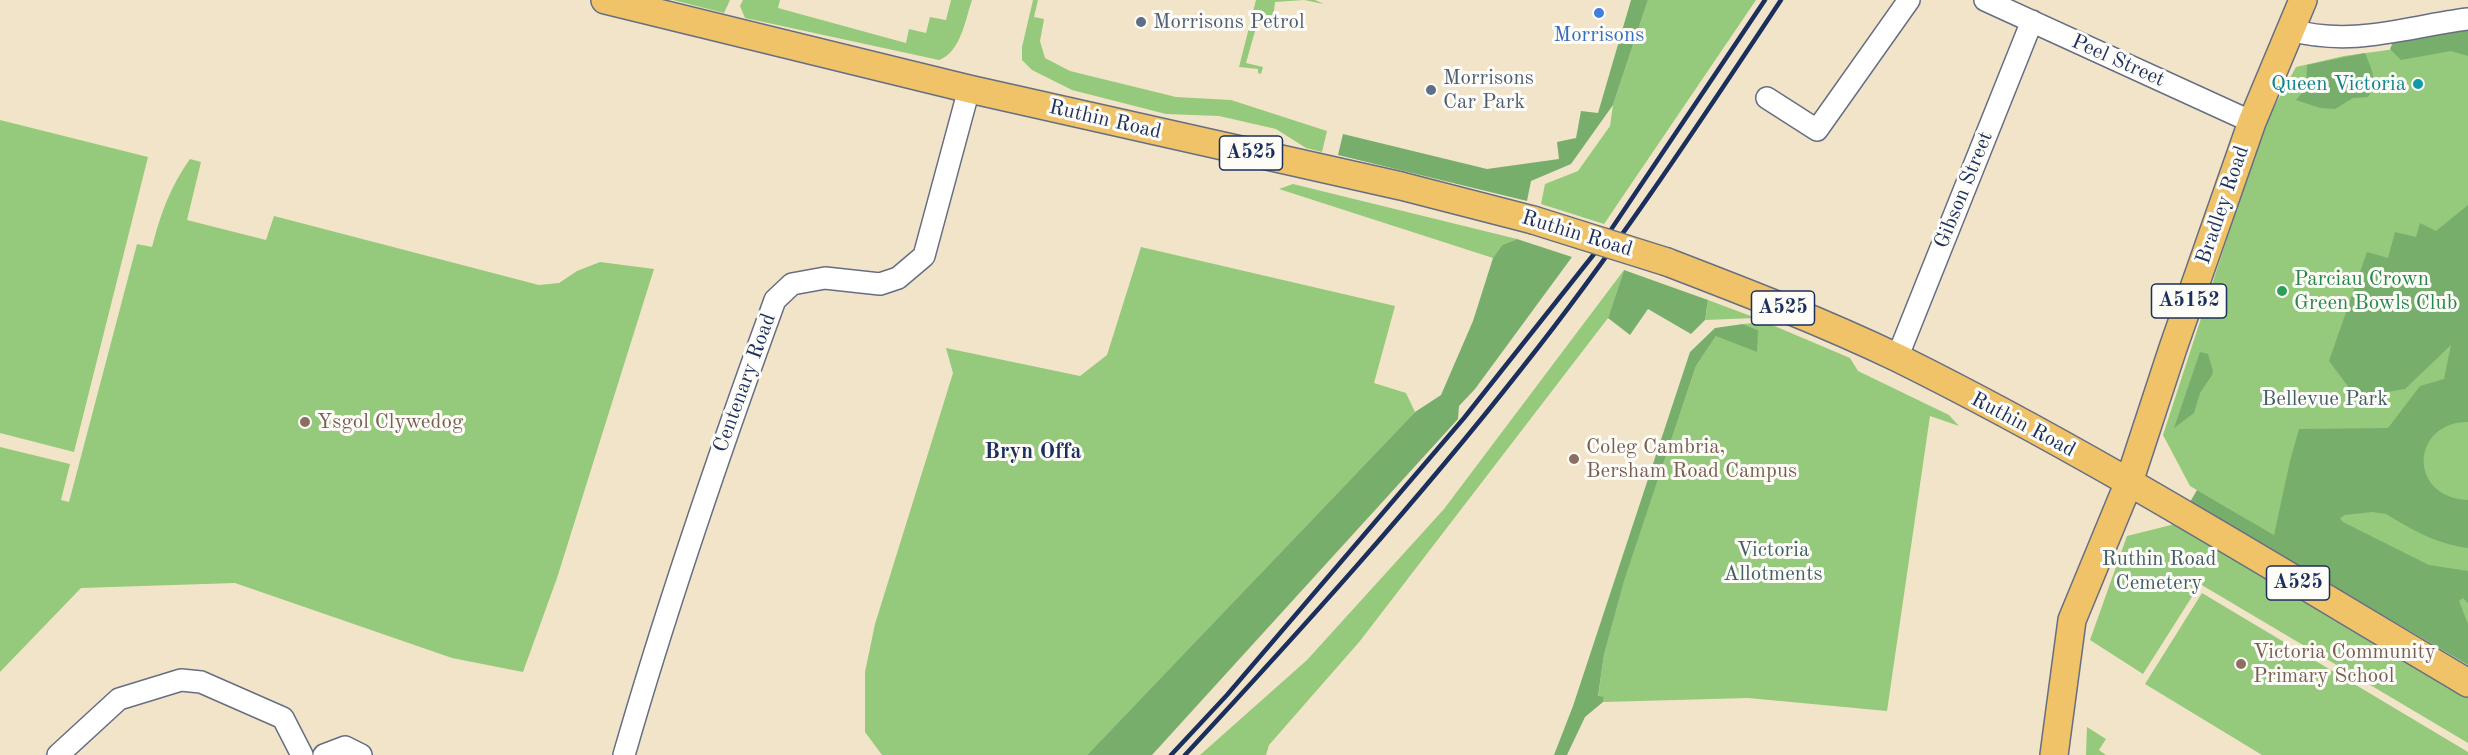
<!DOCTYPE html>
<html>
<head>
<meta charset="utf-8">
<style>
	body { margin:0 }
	canvas { display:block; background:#f2e4c8 }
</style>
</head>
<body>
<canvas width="2468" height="755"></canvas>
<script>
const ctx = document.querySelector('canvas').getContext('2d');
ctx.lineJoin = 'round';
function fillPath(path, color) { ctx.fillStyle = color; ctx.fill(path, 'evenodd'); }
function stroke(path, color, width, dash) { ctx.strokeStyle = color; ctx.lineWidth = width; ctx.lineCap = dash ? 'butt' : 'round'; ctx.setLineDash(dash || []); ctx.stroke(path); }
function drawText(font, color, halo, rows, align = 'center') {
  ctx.font = font + ' "Old Standard TT",serif'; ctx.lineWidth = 6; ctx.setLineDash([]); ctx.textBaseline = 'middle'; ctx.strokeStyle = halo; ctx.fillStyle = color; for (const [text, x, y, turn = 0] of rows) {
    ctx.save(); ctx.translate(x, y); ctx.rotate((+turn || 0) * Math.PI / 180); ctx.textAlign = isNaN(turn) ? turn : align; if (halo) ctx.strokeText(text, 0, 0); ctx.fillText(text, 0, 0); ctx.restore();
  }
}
fillPath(new Path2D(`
	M673,0H730L724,13Z
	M743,0H780L778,8L906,43L909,29L926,33L930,17L946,20L951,0H972C965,20 961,52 939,60L745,18L740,6Z
	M1033,0H1038L1034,17L1044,19L1040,41L1045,58L1070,71L1176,97L1231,100L1327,131L1322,152L1306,148L1276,129L1219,116L1166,114L1072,90L1032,70L1022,60V47Z
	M1256,0H1315L1324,4L1304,0L1275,2L1273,20L1259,17L1246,63L1263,67L1261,74L1258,73V69L1239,67Z
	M1648,0H1756L1604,224L1541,204L1545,184L1578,171L1610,126L1613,105Z
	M2468,39V649L2190,486L2163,435L2264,125L2296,67L2344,56Z
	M0,120L148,157L74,452L0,433Z
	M190,159L201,162L187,220L266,240L274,216L539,285L559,283L577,271L600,262L654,269L557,578L523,672L452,658L235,583L81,588L0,672V447L70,464L61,500L69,502L137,244L152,247C160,215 170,187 190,159Z
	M1293,184L1517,239L1502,245L1493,258L1279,189Z
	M1141,247L1395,306L1374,383L1406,393L1415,412L1087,755H882L865,732V672L875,624L953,373L946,348L1080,376L1107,355Z
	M1624,270L1608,318L1360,641L1269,745L1266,755H1200L1307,660L1444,509Z
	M1708,300L1756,318L1705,320Z
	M1765,322L1850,358L1858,371L1949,415L1959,426L1930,416L1887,711L1748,698L1603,702L1604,697H1598L1604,655L1624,580L1696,366L1716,336L1758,330L1743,324Z
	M2175,524L2468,697V743L2200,584L2143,674L2090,640L2127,536Z
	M2202,593L2468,752V755H2262L2145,684Z
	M2087,727L2106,739L2099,750L2106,755H2086Z`), '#95ca7c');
fillPath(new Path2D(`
	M1631,0H1648L1613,105L1571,164L1531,181L1527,201L1338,155L1343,134L1487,169L1559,159L1557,142L1576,138L1581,111L1598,113Z
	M2468,29V56L2451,51L2401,60L2390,49L2393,42Z
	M2365,53C2371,68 2379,83 2368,97L2353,98L2335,109L2320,108L2296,100L2306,88L2307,65Z
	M2468,205V422C2411,422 2407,497 2468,500V548C2436,544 2413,530 2386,514L2372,512L2345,515L2340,518L2343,522L2429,565L2468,571V603L2463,598L2459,601L2468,624V665L2190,502L2197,490L2274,535L2290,461L2299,429L2388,428L2420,386L2444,379L2451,345L2405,389L2356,397L2329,361L2367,252L2388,258L2395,232L2416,237L2420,223L2436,231Z
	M1517,239L1572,257L1475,389L1459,406L1458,419L1152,755H1087L1415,412L1441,395L1473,321L1493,258L1502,245Z
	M1624,270L1708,300L1705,320L1691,334L1648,309L1630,335L1608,318Z
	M1743,324L1758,330L1757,352L1716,336L1696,366L1624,581L1604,655L1598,696L1604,697L1603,702L1585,717L1567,755H1554L1573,706L1690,352L1715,328Z
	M2200,352L2208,354L2213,371L2212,375L2200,393L2194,413L2174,428Z`), '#78ae6c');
const minor = new Path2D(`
	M1985,0L2252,122
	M2290,30C2354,47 2405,27 2468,19
	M1767,98L1817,130L1909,0
	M1897,358L2032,21
	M58,755L119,699L181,680L201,682L283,718L302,755
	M324,755L345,747L361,755
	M624,755C668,602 720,451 775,300L792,284L825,278L880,284L898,278L924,256L969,89`);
const major = new Path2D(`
	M605,0L969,89L1401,186L1533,220
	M1667,262C1745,292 1823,322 1898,358C2094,455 2280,572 2468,683
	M2054,755L2072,620L2129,482L2173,348L2252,122L2303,0`);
stroke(minor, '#666e83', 24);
stroke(major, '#666e83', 30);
stroke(minor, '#fff', 21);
stroke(major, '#f0c369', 27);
stroke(new Path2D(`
	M1171,755L1227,695L1464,418L1598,249L1765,0
	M1185,755C1301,630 1416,503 1522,368C1615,251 1698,125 1781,0`), '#1b2f5e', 4.5);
const majorBridge = new Path2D(`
	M1533,220L1667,262`);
stroke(majorBridge, '#666e83', 30, []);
stroke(majorBridge, '#f0c369', 27);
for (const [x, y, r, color] of [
	[1599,13,6,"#3f7fe0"],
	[1141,22,6,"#5c6f8a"],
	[2418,84,6,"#0f9aa8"],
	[1431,90,6,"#5c6f8a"],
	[2282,291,6,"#2e9e5b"],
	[305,422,6,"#8d6e63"],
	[1574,459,6,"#8d6e63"],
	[2241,664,6,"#8d6e63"]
]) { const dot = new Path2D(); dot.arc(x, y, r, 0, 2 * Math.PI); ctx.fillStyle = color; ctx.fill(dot); stroke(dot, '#fdfcf7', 2); }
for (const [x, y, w] of [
	[1251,153,63],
	[2189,301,75],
	[1783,308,63],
	[2298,583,63]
]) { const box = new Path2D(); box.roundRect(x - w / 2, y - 17, w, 34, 4.5); ctx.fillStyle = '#fdfcf7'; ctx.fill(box); stroke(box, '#1b2f5e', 1.5); }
drawText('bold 20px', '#1b2f5e', null, [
	["A525",1251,153],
	["A5152",2189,301],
	["A525",1783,308],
	["A525",2298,583]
]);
drawText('21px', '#4e5e75', '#fdfcf7', [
	["Morrisons Petrol",1153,22],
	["Morrisons",1443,78],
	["Car Park",1443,102]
], 'left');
drawText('21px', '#366cbe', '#fdfcf7', [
	["Morrisons",1599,35]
]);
drawText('21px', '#1b2f5e', '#fdfcf7', [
	["Peel Street",2118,61,24],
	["Ruthin Road",1105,120,13],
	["Gibson Street",1964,190,-68],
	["Bradley Road",2223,205,-71],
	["Ruthin Road",1577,234,17],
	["Centenary Road",745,383,-70],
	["Ruthin Road",2023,425,28]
]);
drawText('21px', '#0d838f', '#fdfcf7', [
	["Queen Victoria",2406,84]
], 'right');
drawText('21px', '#27864d', '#fdfcf7', [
	["Parciau Crown",2294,279],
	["Green Bowls Club",2294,303]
], 'left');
drawText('21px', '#405e67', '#fdfcf7', [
	["Bellevue Park",2325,399],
	["Victoria",1773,550],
	["Allotments",1773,574],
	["Ruthin Road",2159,559],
	["Cemetery",2159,583]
]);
drawText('21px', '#785e54', '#fdfcf7', [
	["Ysgol Clywedog",317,422],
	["Coleg Cambria,",1586,447],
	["Bersham Road Campus",1586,471],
	["Victoria Community",2253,652],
	["Primary School",2253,676]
], 'left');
drawText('bold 22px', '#1b2f5e', '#fdfcf7', [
	["Bryn Offa",1033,452]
]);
</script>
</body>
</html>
